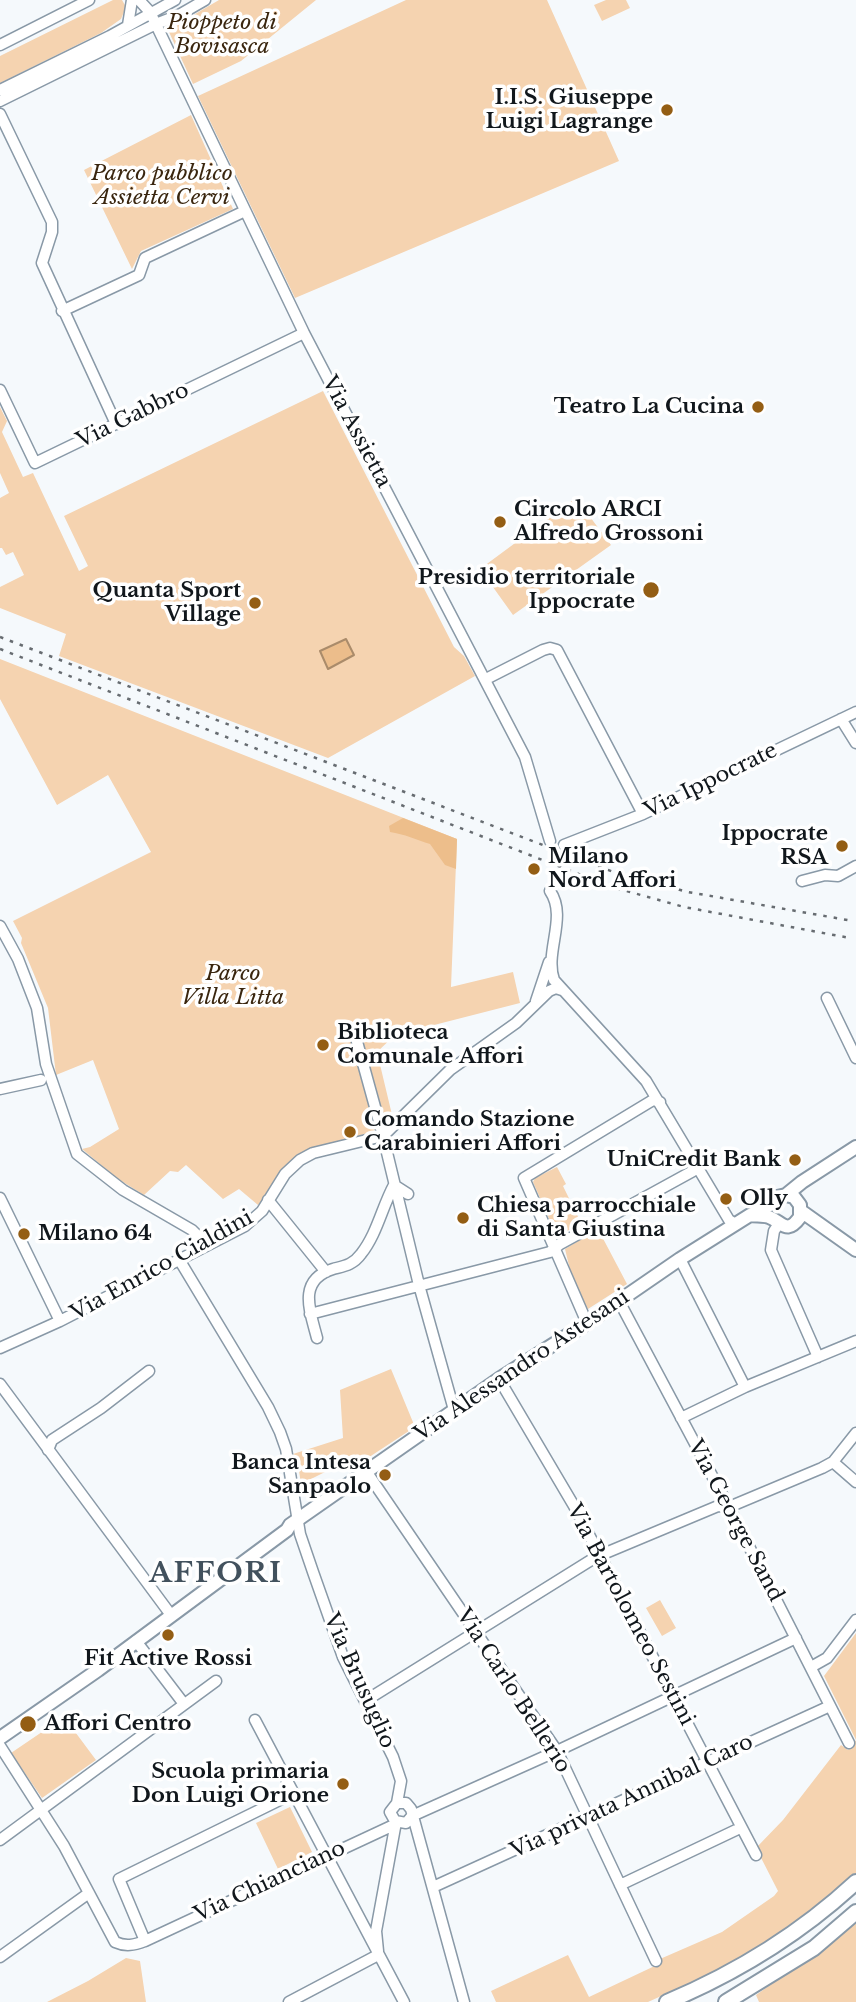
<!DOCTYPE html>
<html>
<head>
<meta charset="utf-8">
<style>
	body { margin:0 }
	canvas { display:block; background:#f5f9fc }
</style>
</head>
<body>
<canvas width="856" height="2002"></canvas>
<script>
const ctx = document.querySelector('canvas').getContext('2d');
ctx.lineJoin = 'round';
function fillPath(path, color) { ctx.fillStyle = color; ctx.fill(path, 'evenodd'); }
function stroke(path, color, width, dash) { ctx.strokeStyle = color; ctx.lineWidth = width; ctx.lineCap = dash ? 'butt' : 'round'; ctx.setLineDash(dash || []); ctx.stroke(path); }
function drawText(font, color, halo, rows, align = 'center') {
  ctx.font = font + ' "Libre Baskerville",serif'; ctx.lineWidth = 7; ctx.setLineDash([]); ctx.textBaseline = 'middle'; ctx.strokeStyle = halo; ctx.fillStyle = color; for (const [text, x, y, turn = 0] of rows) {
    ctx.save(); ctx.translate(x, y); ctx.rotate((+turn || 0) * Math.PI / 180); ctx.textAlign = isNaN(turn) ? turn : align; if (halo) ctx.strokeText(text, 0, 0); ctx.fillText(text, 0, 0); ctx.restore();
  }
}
fillPath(new Path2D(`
	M113,0H122L126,7L121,19L101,33L0,83V56Z
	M219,0H316L241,61L193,84L169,32L173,27Z
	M406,0H547L619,161L295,298L198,96Z
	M606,0H626L630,8L602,21L594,5Z
	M191,115L233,209L141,251L132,269L84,170Z
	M323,391L454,647L464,656L475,676L328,758L59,656L66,634L0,608V587L24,575L13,552L6,555L2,548H0V498L9,493L0,473V407L7,421L2,432L23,477L33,473L79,571L88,566L64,516Z
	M576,498L611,545L513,615L480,569Z
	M0,659L457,839L451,987L513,972L520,1003L395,1035L377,1052L393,1119L372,1132L304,1151L295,1159L258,1205L239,1189L223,1199L186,1165L178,1172L170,1171L144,1195L118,1179L82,1149L90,1147L119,1129L93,1060L56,1075L48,1008L21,943L22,938L13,921L151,852L108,775L57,805L0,699Z
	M557,1167L566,1184L563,1186L581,1223L557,1237L533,1182L535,1178Z
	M598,1229L627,1284L588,1309L573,1282L565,1249Z
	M391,1369L415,1427L351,1469L345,1462L301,1484L297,1458L293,1454L343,1438L340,1390Z
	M660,1600L676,1628L662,1636L646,1608Z
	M856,1633V1873L808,1914L772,1939L712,1973L648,2002H496L491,1991L568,1955L589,1997L661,1963L660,1959L722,1932L774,1896L778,1891L756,1848L783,1820L841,1745L848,1750L856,1740L824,1676Z
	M64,1717L96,1760L42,1798L11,1753Z
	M290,1807L312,1852L278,1869L256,1823Z
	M856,1920V2002H759L756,1995L828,1944Z
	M126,1958L140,1961L146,2002H47L88,1981Z`), '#f5d3b0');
fillPath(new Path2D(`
	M403,818L457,839L456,869L445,865L430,844C417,840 404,834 390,832L389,826Z`), '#edbe8b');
const water = new Path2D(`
	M346,639L354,655L328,669L320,651Z`);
fillPath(water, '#ecbd8b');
stroke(water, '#aa8b6a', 2);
const minor = new Path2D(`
	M139,0L150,12L304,333L525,757L550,841
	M128,25L132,0
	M0,45L89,0
	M0,90L110,36L175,0
	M0,101L156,24L179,15L205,0
	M0,114L52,222V232L42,263L116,424
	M62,311L139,275L145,258L245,211
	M0,390L35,463L304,333
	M486,679L543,650L550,648L557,650L643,814
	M841,719L856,743
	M564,845L643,814L856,712
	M802,881L825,875L838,876L856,866
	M550,891C568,917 544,952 554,980L646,1081L729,1220L735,1224
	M0,926L18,959L37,1008L46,1064L77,1154L123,1190L192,1230L207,1245
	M827,998L856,1058
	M536,1001L549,962
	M356,1038L383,1136L419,1285L454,1410
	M0,1089L41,1080
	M394,1185L408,1194
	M0,1198L60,1321
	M268,1200L326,1272
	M778,1225L774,1231L771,1250L818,1357
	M680,1259L745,1387
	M180,1261L268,1407L280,1432L286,1449L300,1534L313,1572L343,1657L393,1757L401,1781L397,1803L390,1812L395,1821L406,1823L412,1816L557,1751L796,1638
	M619,1301L733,1515L849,1743
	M310,1314L550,1252L560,1244L693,1171L695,1162
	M587,1323L524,1178L653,1100L660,1102
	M317,1338C310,1311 297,1280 333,1269C344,1266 353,1265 361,1254C377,1234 382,1207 394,1185
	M0,1348L60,1321L245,1226L262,1211L285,1174L300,1160L313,1153L383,1136L450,1070L516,1023L549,991L556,988L562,990
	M499,1379L574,1506L756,1855
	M0,1384L171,1615
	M681,1418L745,1387L856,1341
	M48,1450L52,1440L101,1408L149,1371
	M833,1462L856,1482
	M366,1471L557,1751L656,1961
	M136,1641L184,1704
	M811,1667L827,1658L856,1620
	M365,1701L596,1557L718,1506L729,1507L822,1468L833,1462L856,1433
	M255,1720L404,2002
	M0,1746L64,1846L115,1942C126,1947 134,1945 145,1941L396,1824
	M397,1803H406L411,1809L464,2002
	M0,1840L216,1681
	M620,1885L736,1830
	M433,1887L830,1706
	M145,1941L119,1879L294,1793
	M378,1951L376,1931L396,1822
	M0,1957L89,1893
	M289,2002L378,1955`);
const major = new Path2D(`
	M801,1211L856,1250
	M750,1215C755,1216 764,1215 769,1217C783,1223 787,1235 800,1217V1205L794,1197L786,1195
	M0,1738L98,1670L287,1530L290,1525L499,1379L587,1323L680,1259L750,1215L770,1205L777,1197L786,1195L802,1182L856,1147`);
const highway = new Path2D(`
	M667,2002C736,1973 801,1933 856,1882
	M726,2002L814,1948L856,1912`);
stroke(minor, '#8999a7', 13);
stroke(major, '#8999a7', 16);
stroke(highway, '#8999a7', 18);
stroke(minor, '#fff', 10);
stroke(major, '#fff', 12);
stroke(highway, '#fff', 14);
stroke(new Path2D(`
	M0,637L616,873L688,892L853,921
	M0,649L612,887L684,907L850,938`), '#676c71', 2.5, [3.5, 7]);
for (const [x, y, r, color] of [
	[667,110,7,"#945e14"],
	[758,407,7,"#945e14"],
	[500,522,7,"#945e14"],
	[651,590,9,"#945e14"],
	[255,603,7,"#945e14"],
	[842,846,7,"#945e14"],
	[534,869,7,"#945e14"],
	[323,1045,7,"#945e14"],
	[350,1132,7,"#945e14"],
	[795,1160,7,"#945e14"],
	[726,1199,7,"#945e14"],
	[463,1218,7,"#945e14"],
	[24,1234,7,"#945e14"],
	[385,1475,7,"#945e14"],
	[168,1635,7,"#945e14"],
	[28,1724,9,"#945e14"],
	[343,1784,7,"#945e14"]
]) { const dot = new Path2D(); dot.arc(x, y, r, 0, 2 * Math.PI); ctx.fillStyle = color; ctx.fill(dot); stroke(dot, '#fff', 2.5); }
drawText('italic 21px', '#3a260f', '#fff', [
	["Pioppeto di",222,23],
	["Bovisasca",222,47],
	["Parco pubblico",162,174],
	["Assietta Cervi",162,198],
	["Parco",233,974],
	["Villa Litta",233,998]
]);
drawText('bold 21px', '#11171c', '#fff', [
	["I.I.S. Giuseppe",653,98],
	["Luigi Lagrange",653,122],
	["Teatro La Cucina",744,407],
	["Circolo ARCI",514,510,"left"],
	["Alfredo Grossoni",514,534,"left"],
	["Presidio territoriale",635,578],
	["Ippocrate",635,602],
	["Quanta Sport",241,591],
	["Village",241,615],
	["Ippocrate",828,834],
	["RSA",828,858],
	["Milano",548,857,"left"],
	["Nord Affori",548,881,"left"],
	["Biblioteca",337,1033,"left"],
	["Comunale Affori",337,1057,"left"],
	["Comando Stazione",364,1120,"left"],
	["Carabinieri Affori",364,1144,"left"],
	["UniCredit Bank",781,1160],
	["Olly",740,1199,"left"],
	["Chiesa parrocchiale",477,1206,"left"],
	["di Santa Giustina",477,1230,"left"],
	["Milano 64",38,1234,"left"],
	["Banca Intesa",371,1463],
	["Sanpaolo",371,1487],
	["Fit Active Rossi",168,1659,"center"],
	["Affori Centro",44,1724,"left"],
	["Scuola primaria",329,1772],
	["Don Luigi Orione",329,1796]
], 'right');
drawText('21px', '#11171c', '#fff', [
	["Via Gabbro",133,416,-26],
	["Via Assietta",356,432,62],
	["Via Ippocrate",711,781,-26],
	["Via Enrico Cialdini",162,1266,-29],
	["Via Alessandro Astesani",522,1366,-34],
	["Via George Sand",735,1521,62],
	["Via Bartolomeo Sestini",630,1615,62],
	["Via Brusuglio",359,1681,66],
	["Via Carlo Bellerio",513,1691,57],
	["Via privata Annibal Caro",632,1797,-25],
	["Via Chianciano",270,1882,-25]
]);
ctx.letterSpacing = '2px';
drawText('bold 28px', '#42515d', '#fff', [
	["AFFORI",216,1574]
]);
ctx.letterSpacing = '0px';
</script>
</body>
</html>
